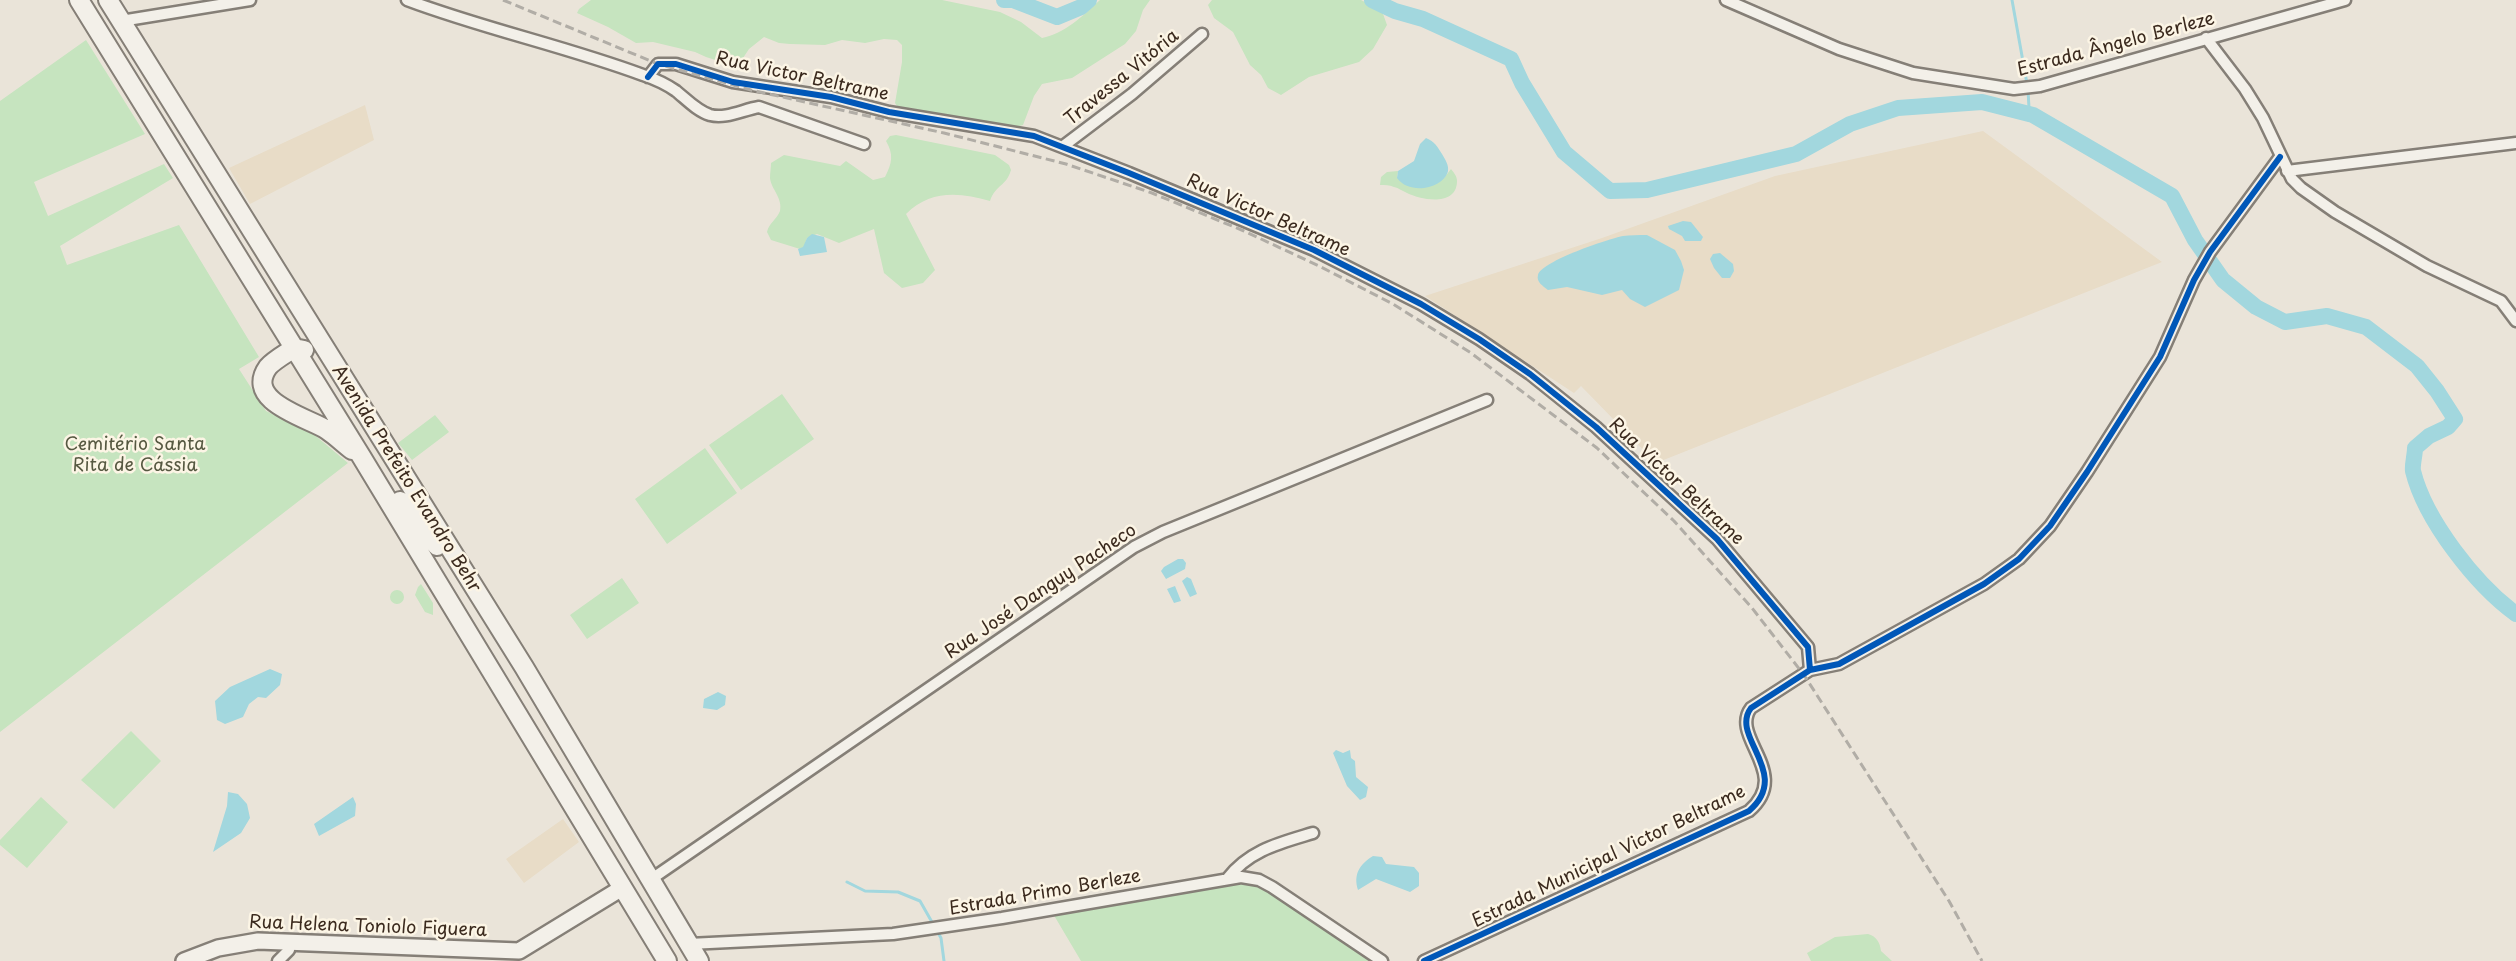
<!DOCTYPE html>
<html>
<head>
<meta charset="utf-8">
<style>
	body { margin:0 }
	canvas { display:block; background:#eae4d9 }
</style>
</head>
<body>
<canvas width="2516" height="961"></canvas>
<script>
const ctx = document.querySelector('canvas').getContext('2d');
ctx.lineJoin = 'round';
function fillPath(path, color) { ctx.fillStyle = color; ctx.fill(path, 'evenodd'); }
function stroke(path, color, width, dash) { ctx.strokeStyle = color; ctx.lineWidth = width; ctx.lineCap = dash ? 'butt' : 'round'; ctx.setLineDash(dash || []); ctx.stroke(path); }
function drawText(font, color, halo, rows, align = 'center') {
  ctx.font = font + ' "Playpen Sans",sans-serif'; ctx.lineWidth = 5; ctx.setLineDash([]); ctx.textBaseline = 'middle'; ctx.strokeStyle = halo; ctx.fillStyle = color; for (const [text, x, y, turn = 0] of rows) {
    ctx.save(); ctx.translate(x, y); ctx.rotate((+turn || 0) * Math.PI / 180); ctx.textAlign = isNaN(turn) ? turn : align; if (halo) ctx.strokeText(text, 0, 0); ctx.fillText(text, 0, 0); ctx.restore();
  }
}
fillPath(new Path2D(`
	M365,105L374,140L250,204L229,168Z
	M1983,131L2162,262L1656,463L1581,386L1574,393L1425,296L1602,238L1775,176Z
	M563,819L579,842L524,883L506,859Z`), '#e8dcc7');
fillPath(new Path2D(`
	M591,0H942L1000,12L1021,22L1042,38C1064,34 1084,15 1100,0H1150L1143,10L1136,31L1125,44L1072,78L1042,84L1034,96L1023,125L1012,128L899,109L895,103L902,62V45L897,40L884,39L865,43L842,40L825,45L790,44L779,43L764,37L749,49L737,67L706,57L695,52L653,42L636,43L608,27L577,13L579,9Z
	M1212,0H1361L1382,11L1387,25L1373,49L1359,62L1309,77L1281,95L1268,88L1261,75L1250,65L1233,32L1214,18L1208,5Z
	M86,40L145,134L34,182L48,216L164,164L173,178L60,246L67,265L179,225L259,357L239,369L266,411L311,432L348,463L0,732V101Z
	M896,135L995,155L1009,165L1011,170C1006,187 996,184 990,201C959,192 930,190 906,214L935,270L923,283L902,288L884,273L874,229L839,243L817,234L807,238L804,247L800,249L771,240L767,232C769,223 777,219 780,211C783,198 771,189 770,178C770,173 771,167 771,163L784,155L840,166L846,161L873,180L885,177C892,163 894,155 886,141L890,136Z
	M1451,169C1454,173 1457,176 1457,181C1457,207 1421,200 1407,193C1402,191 1399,188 1394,187C1389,185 1385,185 1380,185L1381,177L1387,172L1398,171L1397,178H1444Z
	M782,394L814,439L741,490L709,445Z
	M435,415L449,432L412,460L398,443Z
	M705,448L737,493L667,544L635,499Z
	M622,578L639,603L587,639L570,615Z
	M421,584L433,603V615L425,612L415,595L418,587Z
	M390 597a7 7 0 1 1 14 0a7 7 0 1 1-14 0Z
	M131,731L161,761L114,809L81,780Z
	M41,797L68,822L27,868L0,845V840Z
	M1237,881L1256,883L1372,961H1081L1052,912Z
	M1868,934C1876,936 1880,942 1881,951L1892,961H1811L1807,953L1835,937Z`), '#c6e4bf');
fillPath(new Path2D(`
	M1426,138C1435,142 1437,146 1442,154C1445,159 1449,165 1448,171C1444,188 1410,196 1397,178L1398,171L1414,161L1420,144Z
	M1683,221L1691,222L1703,237L1701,241H1685L1682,236L1669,229L1668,226Z
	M812,234L824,237L827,252L800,256L798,249L803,247L807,238Z
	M1647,235L1675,250L1681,261L1684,270L1679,290L1645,307L1630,299L1622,290L1602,295L1567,287L1548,290C1543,286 1536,282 1538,275C1542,261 1608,239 1623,236C1630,235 1639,235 1647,235Z
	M1720,253L1733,264L1734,271L1730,278H1722L1714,268L1710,259L1713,254Z
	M1178,559H1183L1186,563L1185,569L1166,579L1161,571L1164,567Z
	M1187,577L1191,579L1197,594L1190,597L1182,581Z
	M1175,586L1181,601L1174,603L1167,589Z
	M270,669L282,674L280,685L266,698L258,697L249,704L243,717L225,724L217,720L215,701L230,687Z
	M718,692L726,696L725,705L717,710L703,708L704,699Z
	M1336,750L1343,753L1350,750L1351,758L1355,761L1356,777L1368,787L1366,797L1360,800L1347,786L1333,753Z
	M228,792L238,794L247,804L250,818L241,833L213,852L227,806Z
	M353,797L356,804L355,816L319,836L314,824Z
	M1373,856L1382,857L1386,864L1414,867L1419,873V886L1410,892L1376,879L1358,890C1353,874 1360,864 1373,856Z`), '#a2d7de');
stroke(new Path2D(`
	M2012,0L2027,84
	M2028,90L2029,108L2033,115
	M847,882L865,891L898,892L920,901L941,938L944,961`), '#a2d7de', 3);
stroke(new Path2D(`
	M1004,0H1013L1057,17L1081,7L1089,0
	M1372,0L1395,11L1423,19L1511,59L1522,83L1564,152L1610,191L1647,190L1796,154L1850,124L1898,108L1982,102L2033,115L2172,196L2195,240L2223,280L2256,307L2285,322L2327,316L2366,327L2417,366L2437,391L2455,419L2448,427L2429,436L2415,448C2415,455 2412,465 2413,471C2425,520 2476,585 2516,614`), '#a2d7de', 16);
const street = new Path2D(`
	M407,0C484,29 565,46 643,75C655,79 666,84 676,91C686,99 697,111 710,115C726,119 742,110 759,107L864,144
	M1726,0L1839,49L1913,73L2014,89L2040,86L2345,0
	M121,21L250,0
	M2206,38L2245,89L2263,118L2292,179L2301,188L2335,212L2427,266L2501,301L2516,321
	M648,77L658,64H676L733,82L831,97L889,112L1034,136L1129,173L1314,250L1421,304L1479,339L1530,374L1596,427L1717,539L1808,647L1810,670
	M1062,147L1132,94L1202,34
	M2287,171L2516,143
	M1227,879C1249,850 1280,843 1313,833
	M650,880L1134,547L1163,532L1487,400
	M689,944L893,934L1002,918L1241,877L1259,880L1272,887L1382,961
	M278,961L289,950L290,941
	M1424,961L1749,811C1793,773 1729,737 1751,708L1810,670L1839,664L1984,584L2019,559L2050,526L2087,472L2160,357L2194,280L2210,252L2280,157`);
const secondary = new Path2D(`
	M184,961L218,948L258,941L519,951L622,888`);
const highway = new Path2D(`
	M79,0L361,456L667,961
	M108,0L524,667L699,961
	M304,350L294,348C287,353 274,360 268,367C243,402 309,418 327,430C336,436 344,444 352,450
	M400,501L437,546`);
stroke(street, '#857f77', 15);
stroke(secondary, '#857f77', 20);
stroke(highway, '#857f77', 22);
stroke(street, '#f3f0e9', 10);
stroke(secondary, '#f3f0e9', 15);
stroke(highway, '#f3f0e9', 18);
stroke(new Path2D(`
	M503,0L658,64L751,90L944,133L1066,164L1152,193L1244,231L1319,266L1393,304L1471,353L1597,448L1674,521L1752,608L1804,675L1949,901L1982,961`), '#b1ada6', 3, [9, 4.5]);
stroke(new Path2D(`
	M648,77L658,64H676L733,82L831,97L889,112L1034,136L1129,173L1314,250L1421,304L1479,339L1530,374L1596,427L1717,539L1808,647L1810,670
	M1424,961L1749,811C1793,773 1729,737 1751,708L1810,670L1839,664L1984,584L2019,559L2050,526L2087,472L2160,357L2194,280L2210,252L2280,157`), '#0057b8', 6);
drawText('18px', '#3b2a1e', '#fcf5e5', [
	["Estrada Ângelo Berleze",2116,45,-15],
	["Rua Victor Beltrame",802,77,12],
	["Travessa Vitória",1122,78,-39],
	["Rua Victor Beltrame",1268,216,24],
	["Avenida Prefeito Evandro Behr",406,479,58],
	["Rua Victor Beltrame",1676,482,43],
	["Rua José Danguy Pacheco",1041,592,-34],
	["Estrada Municipal Victor Beltrame",1609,857,-26],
	["Estrada Primo Berleze",1045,893,-10],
	["Rua Helena Toniolo Figuera",368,927,2]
]);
drawText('18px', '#565841', '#fcf5e5', [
	["Cemitério Santa",135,445],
	["Rita de Cássia",135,466]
]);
</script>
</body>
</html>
